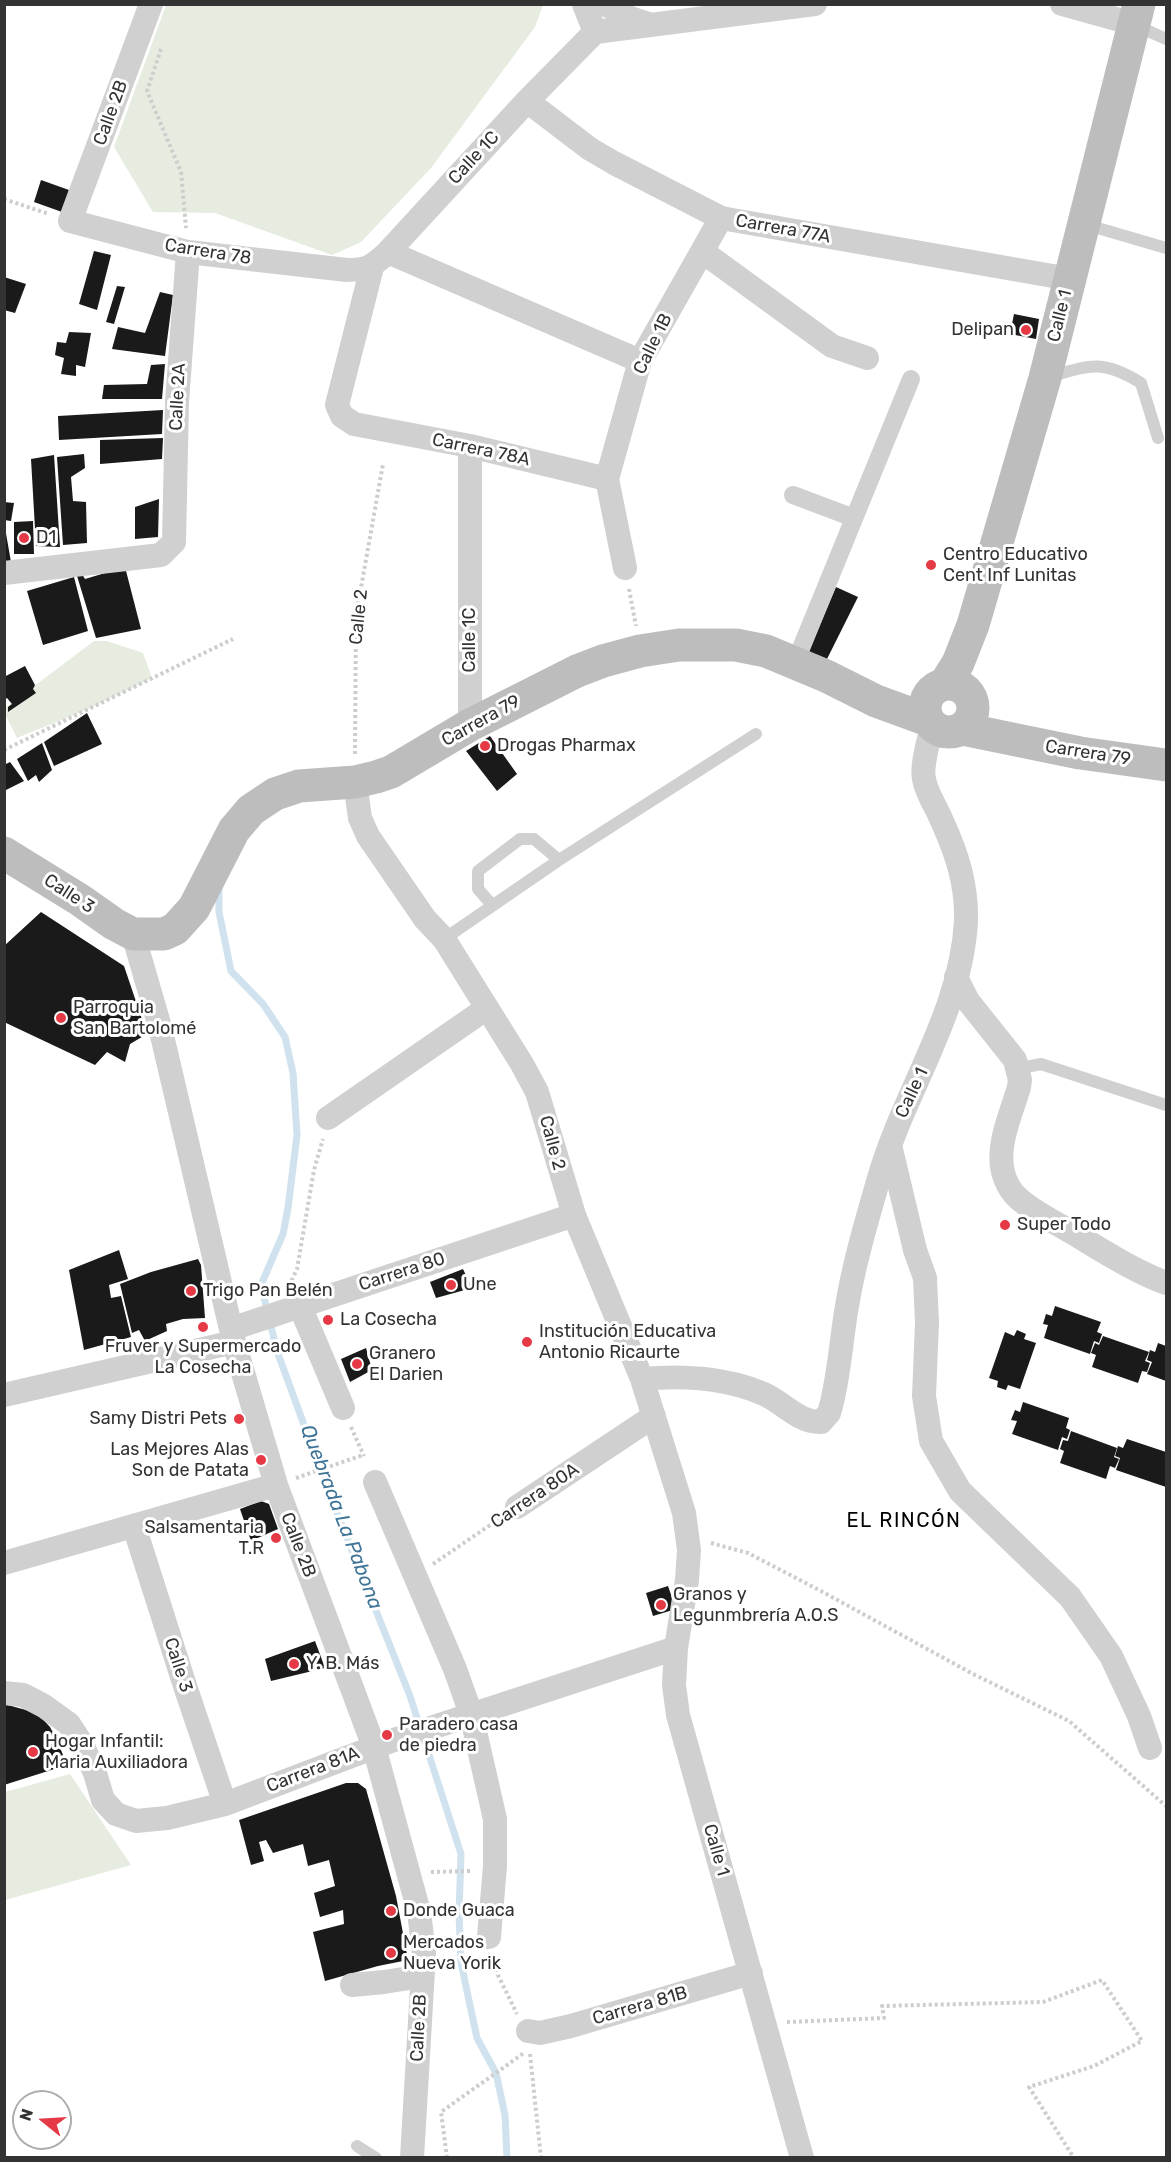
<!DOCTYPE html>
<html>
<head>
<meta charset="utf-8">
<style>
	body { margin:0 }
	#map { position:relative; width:1171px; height:2162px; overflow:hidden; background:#fff; font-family:Rubik,sans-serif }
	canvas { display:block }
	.frame { position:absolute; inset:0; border:6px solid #333; pointer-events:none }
	.north { position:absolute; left:12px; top:2090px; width:60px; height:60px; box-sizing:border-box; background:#fff; border:2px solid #adadad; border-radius:50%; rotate:288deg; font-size:16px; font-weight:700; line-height:24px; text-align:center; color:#333 }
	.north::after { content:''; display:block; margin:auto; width:21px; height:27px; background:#e63946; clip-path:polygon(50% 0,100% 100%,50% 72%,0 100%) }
</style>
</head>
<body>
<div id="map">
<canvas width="1171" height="2162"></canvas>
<div class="frame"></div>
<div class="north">N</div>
</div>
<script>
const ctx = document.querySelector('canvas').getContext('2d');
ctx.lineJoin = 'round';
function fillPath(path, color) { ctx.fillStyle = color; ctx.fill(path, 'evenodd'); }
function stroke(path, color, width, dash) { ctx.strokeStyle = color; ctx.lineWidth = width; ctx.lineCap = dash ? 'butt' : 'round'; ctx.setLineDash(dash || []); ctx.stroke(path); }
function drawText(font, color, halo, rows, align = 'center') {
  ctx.font = font + ' Rubik,sans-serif'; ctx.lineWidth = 6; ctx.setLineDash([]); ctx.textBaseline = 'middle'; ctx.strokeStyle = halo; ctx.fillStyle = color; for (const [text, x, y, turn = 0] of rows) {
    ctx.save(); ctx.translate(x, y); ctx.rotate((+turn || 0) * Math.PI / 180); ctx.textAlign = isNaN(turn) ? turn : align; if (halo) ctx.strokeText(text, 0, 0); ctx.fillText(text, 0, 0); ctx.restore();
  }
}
fillPath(new Path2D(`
	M166,5V4L543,5L535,27L431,168L361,242L332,255L215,213L153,212L114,147Z
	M94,641H107L143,653L151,675L150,679L88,709L17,738L5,714V708Z
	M70,1774L131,1865L5,1900V1792Z`), '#e6ecdf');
stroke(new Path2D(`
	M219,890V912L231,971L263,1004L285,1037L293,1073L297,1135L288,1208L283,1234L261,1285L277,1351L326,1485L410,1696L461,1854L459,1913L461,1963L477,2038L496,2073L505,2115L507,2158`), '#cfe2ee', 7);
fillPath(new Path2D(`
	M41,180L69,190L62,212L34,202Z
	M94,251L111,255L97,310L79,304Z
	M4,277L26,284L15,313L4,310Z
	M117,286L125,287L114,324L106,322Z
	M160,292L173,295L165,356L112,349L118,327L145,333Z
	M1014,314L1039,319L1036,339L1010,334Z
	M69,332L91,333L85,367L76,365V376L61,374L64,358L55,355L57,342L66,343Z
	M165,364L162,399H102L104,385L147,384L151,365Z
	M163,410L162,434L59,440L58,416Z
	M163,438L162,459L100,464V440Z
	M84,454L85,468L71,477L73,501L86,502L87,543L63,545L57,457Z
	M54,455L60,547L36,546L31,459Z
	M159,499L158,537L135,539V507Z
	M4,502L14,503L11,521L4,520Z
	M33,521L34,554H14V522Z
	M4,522L11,562L4,563Z
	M125,567L141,629L96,638L77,576L82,574L85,579Z
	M74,577L88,631L43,645L27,591Z
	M836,587L858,597L826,661L808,653Z
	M25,666L35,685L33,689L36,693L8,712V707L12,704L7,698L4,700V677Z
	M87,713L102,744L54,766L44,742Z
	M490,736L517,774L497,791L466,751Z
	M42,743L52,770L39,782L36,775L28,781L17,759Z
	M10,762L24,781L4,791V765Z
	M41,912L124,966L147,1034L130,1044L125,1062L107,1052L95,1065L4,1022V946Z
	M119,1250L128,1279L109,1285L111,1298L121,1296L131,1337L84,1350L69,1270Z
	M198,1259L201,1265L205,1318L183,1319L166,1324L167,1331L145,1341L139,1330L132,1333L120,1284L151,1272Z
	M463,1269L472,1288L436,1298L430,1282Z
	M1055,1306L1101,1322L1097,1332L1102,1334L1099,1343L1094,1341L1090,1354L1044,1338L1048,1325L1043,1324L1046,1314L1052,1316Z
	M1017,1330L1026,1334L1024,1339L1036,1343L1020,1389L1008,1385L1006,1390L997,1387L998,1381L989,1378L1005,1332L1014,1336Z
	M1103,1336L1149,1352L1145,1361L1150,1363L1147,1372L1142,1371L1138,1383L1092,1367L1096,1355L1091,1353L1095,1343L1099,1345Z
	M1158,1343L1166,1346V1381L1147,1374L1152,1362L1147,1360L1150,1350L1155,1352Z
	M366,1348L372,1370L350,1382L341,1359Z
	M1023,1402L1069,1418L1066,1428L1070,1430L1067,1439L1062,1437L1058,1450L1012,1434L1017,1421L1011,1420L1015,1410L1020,1412Z
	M1071,1431L1117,1448L1114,1457L1119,1459L1115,1468L1110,1466L1106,1479L1060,1463L1064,1451L1060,1449L1063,1440L1068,1441Z
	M1127,1439L1166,1452V1487L1116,1470L1120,1458L1115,1456L1118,1446L1123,1448Z
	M261,1501L269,1504L278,1529L251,1541L240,1509Z
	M668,1586L676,1609L653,1616L646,1593Z
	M315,1641L325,1668L271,1681L265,1659Z
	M4,1704L37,1713L50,1727L57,1740L67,1765L4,1785Z
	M346,1783H358L366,1789L396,1896L408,1960L378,1966L325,1981L313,1932L344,1924L343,1910L320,1917L314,1893L335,1886L329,1860L308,1866L303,1844L273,1853L266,1840L259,1842L264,1861L251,1865L239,1820Z`), '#1a1a1a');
stroke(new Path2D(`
	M161,49L147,91L181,172L186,228
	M4,199L49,214
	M629,589L636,626
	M4,750L233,639
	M355,754L356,616L383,464
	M289,1286L297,1269L314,1170L323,1139
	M351,1427L364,1456
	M296,1478L363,1455
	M711,1543L748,1553L821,1591L973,1674L1069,1721L1166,1806
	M433,1564L499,1519
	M431,1872L471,1871
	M494,1957L498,1975L517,2014
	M787,2022L884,2018L882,2006L1043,2002L1102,1980L1142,2041L1094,2066L1029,2087L1074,2158
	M530,2054L541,2158
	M447,2158L441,2112L524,2053`), '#cdcdcd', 4, [3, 3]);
stroke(new Path2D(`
	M1135,25L1166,39
	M1084,224L1166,248
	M1049,377C1090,365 1102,359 1141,383L1158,438
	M492,905L478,889V871L520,839H534L559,860
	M444,939L559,860L756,734
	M1019,1072L1026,1067L1041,1064L1166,1105
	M357,2146L376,2158`), '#d0d0d0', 12);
stroke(new Path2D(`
	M793,495L854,518
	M795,663L911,379`), '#d0d0d0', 18);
stroke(new Path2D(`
	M151,4L70,221L188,252L347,270C368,270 373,266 388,252L527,101L595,32
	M584,4L595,32
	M605,4L630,18L648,24
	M1062,4L1134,24
	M595,32L815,4
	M527,101L590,149L614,163L721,218L1070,279
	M388,252L640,361
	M703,252L832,346L867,358
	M372,267L337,405L342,416L354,424L470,446L607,479
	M625,568L607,479L640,361L721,218
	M4,573L161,555L174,542L177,402L188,252
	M470,725V446
	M355,782L360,818L368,836L425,919L444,939L522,1064L537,1092L574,1215L642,1379L684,1513L689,1550L687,1580L676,1648L674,1685L678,1715L802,2158
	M133,934L160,1027L234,1342L276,1485L374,1747L419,1912L424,1953L412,2158
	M956,977L968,1001L1015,1060L1020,1080L1019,1087C1012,1112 996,1145 1003,1172C1005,1181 1011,1192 1019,1199C1035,1213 1055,1222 1073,1233C1103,1251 1134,1271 1166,1283
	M328,1118L487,1008
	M890,1145L915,1250L925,1278L927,1322L924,1396L931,1441L960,1491L1070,1597L1111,1656L1139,1716L1150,1748
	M300,1306L343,1408
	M231,1329L574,1215
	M642,1379C682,1375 727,1378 764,1394C784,1403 799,1423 821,1422L829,1413C839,1382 841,1339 847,1306C854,1263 867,1220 879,1178C904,1091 961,1014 966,921C967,884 957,854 942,821C936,806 927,795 924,779C921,766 929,740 932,726
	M4,1395L234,1342
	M375,1482L455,1669L471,1714L495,1819V1866L489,1937
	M517,1507L654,1416
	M134,1526L186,1689L225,1804
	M4,1563L276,1485
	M4,1693L23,1695L44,1706L69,1724L82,1744L95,1773L103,1800L116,1814L136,1821L167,1818L225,1804L391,1741L676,1648
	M352,1985L384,1982L422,1976
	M528,2031L540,2033L571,2026L751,1973`), '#d0d0d0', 24);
stroke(new Path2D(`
	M925 708a24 24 0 1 1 48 0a24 24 0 1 1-48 0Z
	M945,684L958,663L973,625L1045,378L1139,4
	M963,729L1080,753L1166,765
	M4,853L80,900L114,924L133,934H164L175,929L194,908L234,830L251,810L275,794L299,786L355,782L376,777L391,772L470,725L577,671L603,661L640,651L679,645H736L766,651L826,676L876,701L928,720`), '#bdbdbd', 33);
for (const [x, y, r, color] of [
	[1026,330,6,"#e63946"],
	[24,538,6,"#e63946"],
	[931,565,6,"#e63946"],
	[485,746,6,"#e63946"],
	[61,1018,6,"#e63946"],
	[1005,1225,6,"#e63946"],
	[451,1285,6,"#e63946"],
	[191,1291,6,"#e63946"],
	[328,1320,6,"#e63946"],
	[203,1327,6,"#e63946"],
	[527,1342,6,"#e63946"],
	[357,1364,6,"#e63946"],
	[239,1419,6,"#e63946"],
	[261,1460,6,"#e63946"],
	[276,1538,6,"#e63946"],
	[661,1605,6,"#e63946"],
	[294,1664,6,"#e63946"],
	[387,1735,6,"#e63946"],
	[33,1752,6,"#e63946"],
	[391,1911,6,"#e63946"],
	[391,1953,6,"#e63946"]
]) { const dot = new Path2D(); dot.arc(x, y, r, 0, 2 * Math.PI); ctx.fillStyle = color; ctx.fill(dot); stroke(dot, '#fff', 2); }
drawText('18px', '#333', '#fff', [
	["Calle 2B",111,113,-70],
	["Calle 1C",474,158,-47],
	["Carrera 77A",783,229,10],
	["Carrera 78",208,252,9],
	["Calle 1",1060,316,-76],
	["Calle 1B",653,344,-64],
	["Calle 2A",178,397,-87],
	["Carrera 78A",481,450,12],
	["Calle 2",359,617,-84],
	["Calle 1C",470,640,-90],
	["Carrera 79",481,721,-29],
	["Carrera 79",1088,753,9],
	["Calle 3",69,894,33],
	["Calle 1",912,1093,-65],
	["Calle 2",552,1143,75],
	["Carrera 80",402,1272,-18],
	["Carrera 80A",535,1496,-34],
	["Calle 2B",298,1545,69],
	["Calle 3",178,1665,72],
	["Carrera 81A",313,1770,-21],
	["Calle 1",716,1850,74],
	["Carrera 81B",640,2006,-16],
	["Calle 2B",419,2028,-87]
]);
drawText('18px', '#333', '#fff', [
	["Delipan",1014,330,"right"],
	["D1",36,538],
	["Centro Educativo",943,555],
	["Cent Inf Lunitas",943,576],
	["Drogas Pharmax",497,746],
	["Parroquia",73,1008],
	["San Bartolomé",73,1029],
	["Super Todo",1017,1225],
	["Une",463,1285],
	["Trigo Pan Belén",203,1291],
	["La Cosecha",340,1320],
	["Institución Educativa",539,1332],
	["Antonio Ricaurte",539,1353],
	["Fruver y Supermercado",203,1347,"center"],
	["La Cosecha",203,1368,"center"],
	["Granero",369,1354],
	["El Darien",369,1375],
	["Samy Distri Pets",227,1419,"right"],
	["Las Mejores Alas",249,1450,"right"],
	["Son de Patata",249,1471,"right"],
	["Salsamentaria",264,1528,"right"],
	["T.R",264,1549,"right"],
	["Granos y",673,1595],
	["Legunmbrería A.O.S",673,1616],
	["Y. B. Más",306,1664],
	["Paradero casa",399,1725],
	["de piedra",399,1746],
	["Hogar Infantil:",45,1742],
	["Maria Auxiliadora",45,1763],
	["Donde Guaca",403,1911],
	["Mercados",403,1943],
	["Nueva Yorik",403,1964]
], 'left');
drawText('italic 20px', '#3f7597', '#fff', [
	["Quebrada La Pabona",341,1517,69]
]);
ctx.letterSpacing = '1.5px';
drawText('20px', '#000', '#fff', [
	["EL RINCÓN",904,1521]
]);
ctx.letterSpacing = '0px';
</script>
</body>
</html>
